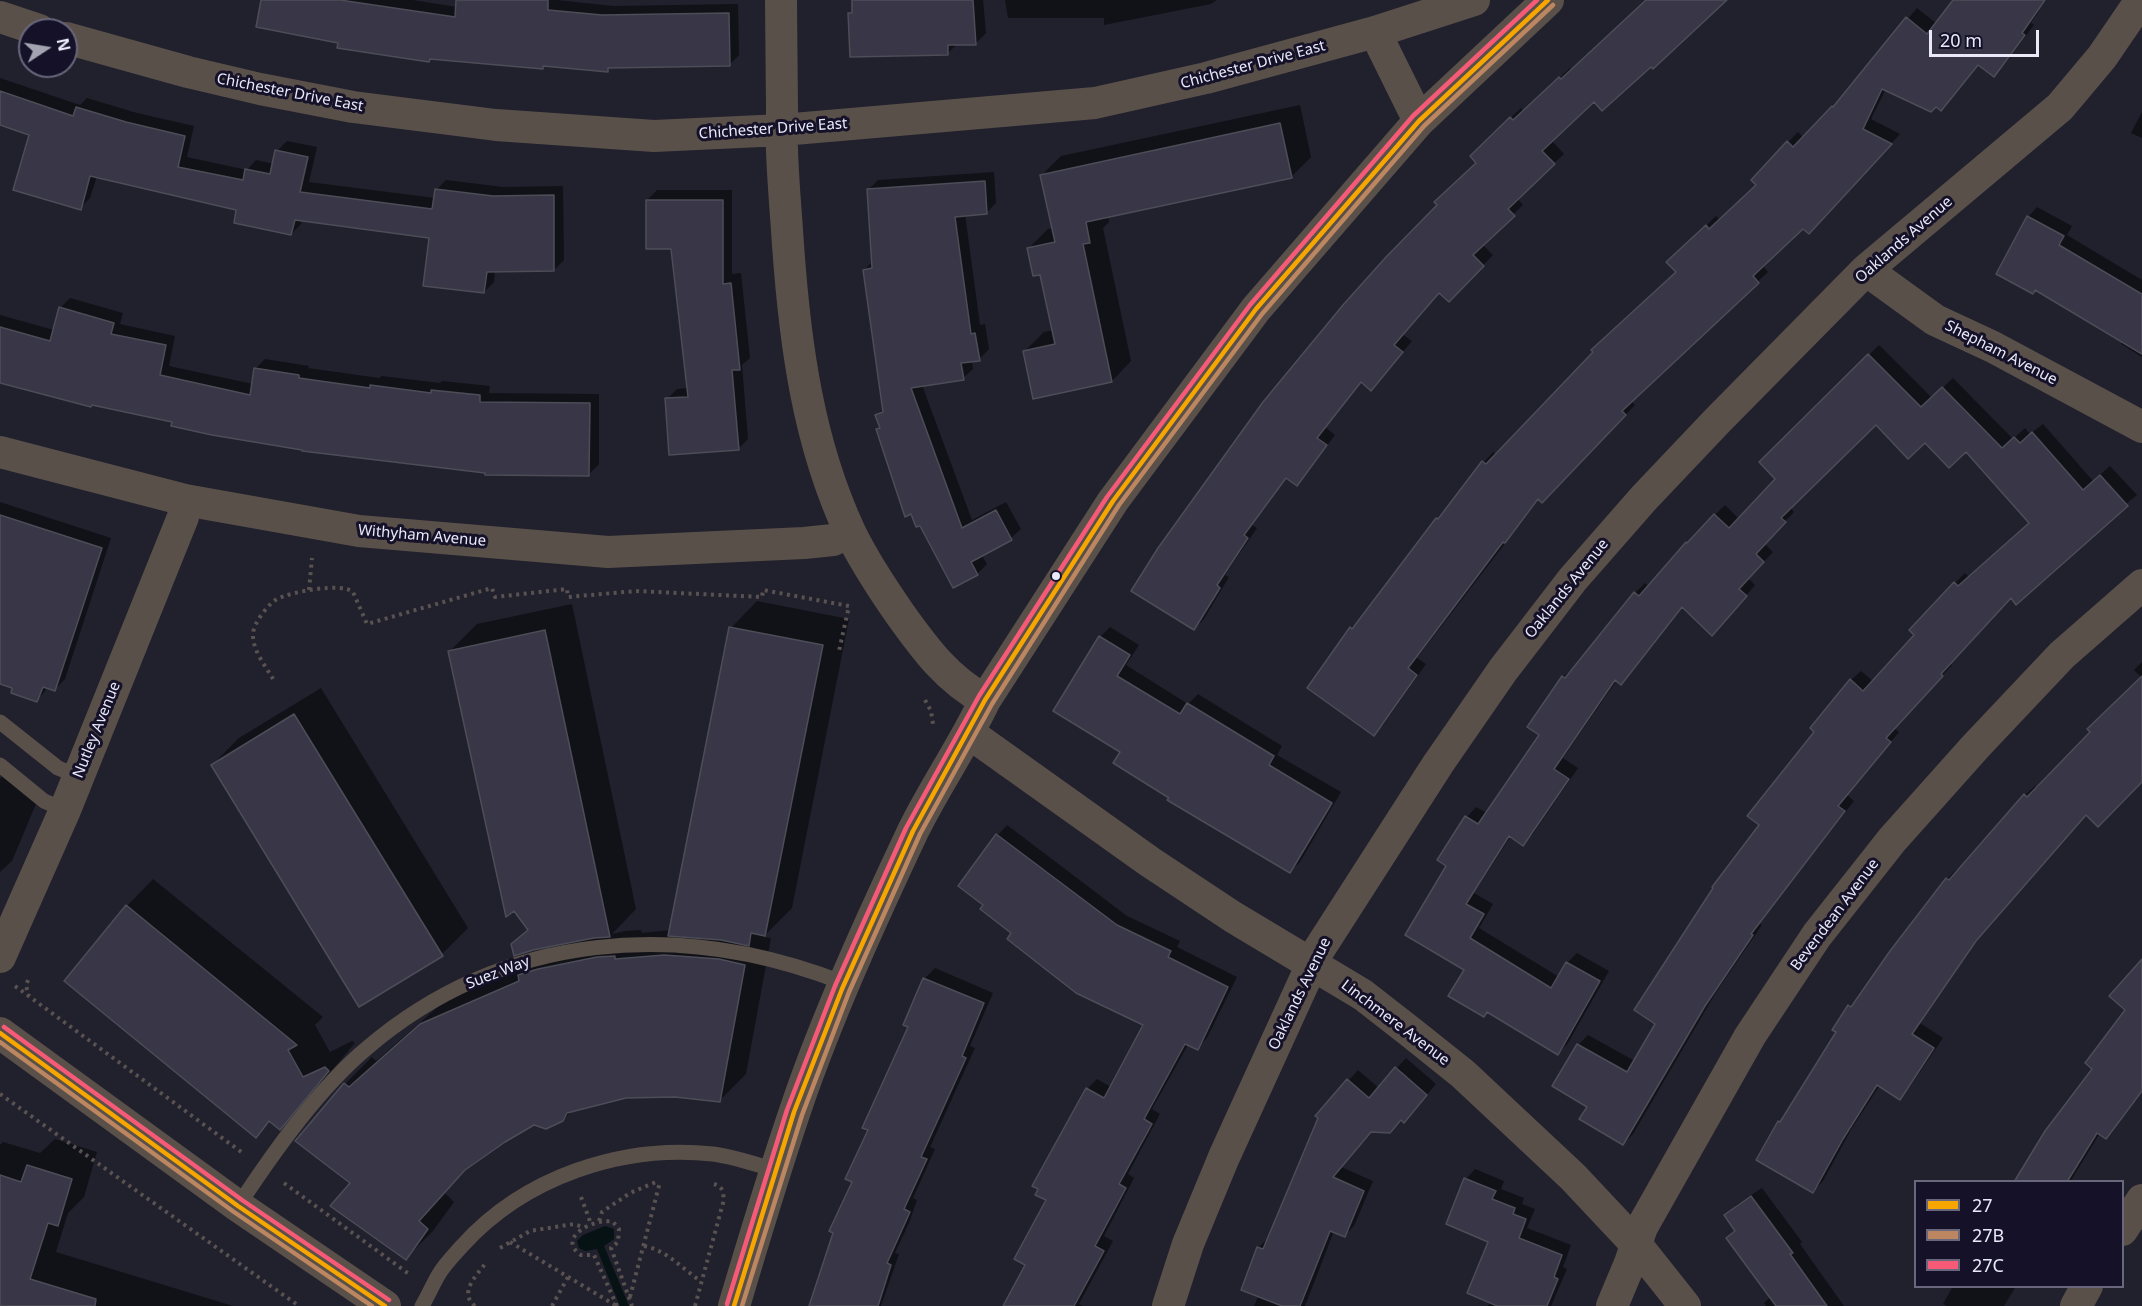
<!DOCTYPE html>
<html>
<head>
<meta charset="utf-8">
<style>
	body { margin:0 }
	#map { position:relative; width:2142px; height:1306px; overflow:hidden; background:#21202d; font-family:"Noto Sans",sans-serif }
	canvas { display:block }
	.legend { position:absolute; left:1914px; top:1180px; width:210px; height:108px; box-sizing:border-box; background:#141128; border:2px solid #69677c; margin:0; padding:8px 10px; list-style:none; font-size:18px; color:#e9e9f9 }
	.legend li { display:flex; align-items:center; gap:12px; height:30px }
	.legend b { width:30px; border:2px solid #69677c }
	.north { position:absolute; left:18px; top:18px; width:60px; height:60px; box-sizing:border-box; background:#141128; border:2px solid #69677c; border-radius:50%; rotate:78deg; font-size:16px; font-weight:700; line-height:24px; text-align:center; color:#e9e9f9 }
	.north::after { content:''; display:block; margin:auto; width:21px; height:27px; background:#a3a3b2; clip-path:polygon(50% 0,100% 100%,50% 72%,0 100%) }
	.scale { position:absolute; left:1929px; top:30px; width:110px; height:27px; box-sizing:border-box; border:3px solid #e9e9f9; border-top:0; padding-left:8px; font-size:18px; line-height:21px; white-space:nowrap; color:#e9e9f9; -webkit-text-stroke:4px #141128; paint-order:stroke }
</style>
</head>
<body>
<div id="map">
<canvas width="2142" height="1306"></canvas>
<ul class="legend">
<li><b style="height:8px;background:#f7a600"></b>27</li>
<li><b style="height:8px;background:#bb8660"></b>27B</li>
<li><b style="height:8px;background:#f75a77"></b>27C</li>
</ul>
<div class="north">N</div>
<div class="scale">20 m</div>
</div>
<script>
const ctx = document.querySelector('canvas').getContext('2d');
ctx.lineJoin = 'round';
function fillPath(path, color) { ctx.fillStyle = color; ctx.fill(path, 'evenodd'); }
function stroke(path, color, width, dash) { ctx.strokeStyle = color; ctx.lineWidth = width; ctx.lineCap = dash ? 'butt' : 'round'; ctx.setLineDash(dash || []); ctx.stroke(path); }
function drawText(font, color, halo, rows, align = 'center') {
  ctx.font = font + ' "Noto Sans",sans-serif'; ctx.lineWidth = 6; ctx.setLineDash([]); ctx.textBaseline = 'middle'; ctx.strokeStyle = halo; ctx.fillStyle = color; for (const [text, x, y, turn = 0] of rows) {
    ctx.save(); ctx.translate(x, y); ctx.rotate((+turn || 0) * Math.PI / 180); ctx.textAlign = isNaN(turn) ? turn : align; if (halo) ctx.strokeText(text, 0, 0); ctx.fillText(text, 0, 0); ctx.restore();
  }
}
fillPath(new Path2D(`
	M605,1226L614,1229V1239L604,1246L629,1306H620L597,1249L585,1251L579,1248L577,1241L583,1235Z`), '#071214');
fillPath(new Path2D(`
	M262,0H413L457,7L458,0H557L613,6L738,4L739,55L729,65L611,67L608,70L340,42Z
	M854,0H983L986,33L976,43L957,44L948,53L850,13L854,9Z
	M1005,0H1217L1211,4L1104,25V18H1008Z
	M1647,0H1725L1652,65L1594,100L1551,140L1564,154L1517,198L1523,205L1482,244L1493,255L1449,300L1440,291L1402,334L1412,341L1371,389L1362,381L1325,427L1335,435L1306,474L1297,484L1287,477L1252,525L1257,528L1225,575L1229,577L1204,619L1194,629L1133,591L1478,162L1481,146L1521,108L1524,112L1570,68L1572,70Z
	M1955,0H2046L2031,23L2034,25L2004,65L1994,75L1979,64L1941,109L1886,89L1871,119L1900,134L1818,222L1803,227L1762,265L1768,272L1631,401L1635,405L1542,501L1540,498L1417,658L1426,664L1384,724L1374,734L1351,628L1361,618L1484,462L1493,452L1497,455L1677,272L1678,252L1716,216L1720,220L1758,185L1788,142L1798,132L1804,138L1842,97L1917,8L1937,24Z
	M0,78L80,105L87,98L137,113L194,126L187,157L247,170L256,160L274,164L277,151L287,141L317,147L309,182L435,198L436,190L446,180L503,187L563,186L564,260L554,270H495L494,282L484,292L430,236L302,219L301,224L291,234L238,208L97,176L90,198L80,208L31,135L0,124Z
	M1300,105L1311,157L1291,177L1108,216L1109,222L1103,228L1131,361L1112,381L1024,352L1044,332L1054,330L1042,273L1028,249L1048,229L1053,228L1042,175L1061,156Z
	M2142,112V138L2131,133Z
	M994,172L996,203L986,213L965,214L980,325L985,324L989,349L979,359L972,360L973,369L963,378L922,385L972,520L1006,502L1021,529L1011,538L981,554L987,564L977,574L877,430L881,426L877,415L884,408L864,270L873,261L868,190L878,180Z
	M657,190H732V274L741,273L750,358L742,365L748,439L738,449L667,399L677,389L689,388L673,248L647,200Z
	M2037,207L2072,226L2067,235L2142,280V357L2121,344L2123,341L2028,217Z
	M70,298L123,313L120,324L175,336L169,366L253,384L255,369L265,359L309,366L308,368L379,378L382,376L440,383L442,381L490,386L489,393L599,394V464L589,474L486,472L174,421L0,381V315L54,330L60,308Z
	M1879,345L1932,398L1953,378L2013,439L2025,428L2030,434L2043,424L2093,481L2110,466L2137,495L2011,597L1950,663L1952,665L1894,728L1899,732L1847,795L1854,801L1759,923L1762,925L1715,994L1633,1134L1623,1144L1589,1106L1578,1045L1588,1035L1635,1061L1658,1023L1761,825L1816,732L1851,680L1861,671L1874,682L1916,635L1911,630L1955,583L1965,573L1969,577L2030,523L1966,450L1925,440L1876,423L1790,507L1794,512L1764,543L1773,552L1748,578L1755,585L1722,624L1683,606L1631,673L1621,683L1617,680L1563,758L1578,768L1533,834L1523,844L1511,836L1474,893L1493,904L1479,928L1559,977L1567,963L1577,953L1609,971L1568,1043L1558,1053L1488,1011L1484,1016L1466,970L1448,865L1439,860L1467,817L1476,807L1487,813L1541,734L1563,677L1573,668L1574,669L1635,593L1645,583L1649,587L1687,543L1725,505L1739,519L1778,479L1761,462Z
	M0,502L111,538L65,679L55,689L48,687L37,701L14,687L0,672Z
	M757,601L849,619L792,908L763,937L771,938L746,1074L719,1101L676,1096L626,1097L573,1110L563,1120L534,1124L472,1163L445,1193L454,1202L433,1231L406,1258L352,1183L345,1084L372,1057L376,1061L448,998L536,959L547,949L556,946V944H513L529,929L450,651L477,624L572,604L636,909L612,934L625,931L641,930L642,933L670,930L731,628Z
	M1110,627L1139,645L1126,665L1188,704L1198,694L1282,746L1277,755L1341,792L1300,862L1290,871L1171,798L1122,751L1100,637Z
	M2142,662V781L2086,813L1985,929L1920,1023L1943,1038L1909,1088L1899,1098L1880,1085L1852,1128L1823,1181L1813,1191L1779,1122L1787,1114L1838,1032L1834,1029L1850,1006L1859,996L1947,879L1957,869L1959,870L2025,795L2035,786L2038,788L2142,678L2134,670Z
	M321,688L468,928L442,954L212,765L239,738Z
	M10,768L41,792L12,861L0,872V779Z
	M1007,825L1127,916L1180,941L1177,947L1237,977L1207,1038L1197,1048L1189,1043L1152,1109L1160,1114L1128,1174L1134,1178L1104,1236L1113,1241L1079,1304L1083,1306H1004L1027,1265L1087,1089L1097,1079L1111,1087L1145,1025L1013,933L985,904L960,885L998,835Z
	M153,879L323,1017L315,1025L330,1052L352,1041L355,1043L306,1101L280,1128L270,1121L256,1136L127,906Z
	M2142,961V1092L2106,1137L2100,1133L2070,1182H2014L2046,1132L2095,1069L2127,1010Z
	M935,968L993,993L970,1046L975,1048L930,1147L935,1149L913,1198L917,1200L909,1223L895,1253L899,1254L881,1306H809L854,1181L870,1129L910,1026L905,1024L925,978Z
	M1406,1058L1436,1084L1413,1111L1390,1132L1372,1131L1341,1167L1373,1181L1354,1226L1345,1235L1334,1231L1305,1306H1254L1259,1295L1258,1248L1268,1238L1320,1118L1317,1116L1358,1070L1379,1088Z
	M55,1139L97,1152L84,1197L68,1213L56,1252L233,1306H0V1145L3,1142L40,1153Z
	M1475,1169L1504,1181L1501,1189L1524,1198L1522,1204L1535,1209L1527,1228L1571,1245L1563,1267L1567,1269L1551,1306H1488L1490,1302V1241L1466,1179Z
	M1762,1188L1802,1242L1800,1244L1844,1306H1766L1764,1303L1771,1297L1728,1238L1736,1229L1726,1215L1736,1205Z
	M1953,1286H2016L2004,1306H1947L1943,1304Z`), '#0007');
const building = new Path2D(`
	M261,0H340L455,17L456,0H548V10L602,15L729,13L730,66L608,68V72L543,66V69L430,59L429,62L337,48L338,43L256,27Z
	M852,0H973L976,45H948V55L850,57L848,13H852Z
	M1646,0H1727L1653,69L1651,67L1602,111L1594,102L1542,151L1555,164L1508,209L1515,216L1473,255L1484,266L1449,302L1439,293L1394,345L1403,352L1371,391L1361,382L1317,438L1327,445L1297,486L1286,478L1244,535L1248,538L1217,585L1220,588L1194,630L1131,591L1158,548L1263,402L1343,305L1386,257L1437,205L1434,202L1476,163L1470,156L1510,117L1513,120L1559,77L1561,79Z
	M1953,0H2045L2022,33L2025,35L1994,77L1978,65L1941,111L1936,107L1931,112L1882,89L1863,129L1892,144L1809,234L1803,229L1753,276L1759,283L1622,411L1626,415L1542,503L1538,499L1505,543L1503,542L1408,668L1417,675L1374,736L1307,688L1350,627L1352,629L1436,518L1438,519L1482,461L1486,464L1593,352L1591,350L1676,272L1666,262L1706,225L1709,229L1756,185L1751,180L1787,141L1793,147L1832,106L1833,107L1906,17L1927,34Z
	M0,91L73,116L76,107L126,122L185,136L178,167L243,180L245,169L270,174L275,150L308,157L300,192L432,209L435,189L493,196L554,195V271L487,272L484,293L423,286L429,238L295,220L291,235L234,223L236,210L90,176L81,210L13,190L29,135L0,125Z
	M1280,123L1292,178L1086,222L1090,243L1083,244L1112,382L1033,399L1023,351L1055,344L1040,275L1033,276L1027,248L1055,242L1040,175Z
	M985,181L987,214L955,217L971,334L975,333L980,361L961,363L964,380L911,388L962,528L996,510L1012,540L971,562L978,575L953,588L920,526L916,527L911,514L905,517L876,429L880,428L875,415L883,412L863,270L872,268L867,189Z
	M646,200H723V284L731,283L740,370H732L739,450L669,455L665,398L688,397L671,249H646Z
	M2027,216L2064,236L2059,245L2142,294V354L2035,290L2033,294L1996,274Z
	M59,307L114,323L111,334L166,345L160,375L250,395L254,368L299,375V378L370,388V385L431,393V390L480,395V402L590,403L589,476L485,475V473L302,451V450L212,435L171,426L172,422L92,405L91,407L0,383V327L50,341Z
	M1868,354L1921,407L1942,387L2002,448L2014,437L2020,443L2032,432L2083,490L2100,475L2128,506L2016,605L2011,598L1941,674L1943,676L1886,738L1891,742L1838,806L1845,811L1751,934L1753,935L1705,1006L1623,1145L1579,1119L1587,1107L1552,1086L1577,1044L1627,1072L1655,1024L1634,1010L1713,888L1712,887L1759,825L1747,816L1814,732L1810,728L1850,679L1863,691L1914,635L1909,630L1954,582L1958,586L2029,523L1966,452L1949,468L1925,443L1908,459L1876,425L1781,518L1786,522L1756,554L1764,562L1739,589L1747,596L1712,636L1682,607L1621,685L1615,680L1554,769L1569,779L1523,846L1509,836L1466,904L1484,914L1470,938L1551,988L1566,962L1600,981L1558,1055L1487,1012L1484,1017L1448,996L1464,970L1405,935L1446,866L1437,860L1465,816L1478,824L1539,735L1527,727L1562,676L1565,678L1634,592L1639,596L1686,542L1687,543L1714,514L1729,528L1775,479L1759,462Z
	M0,515L102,548L55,691L43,687L37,702L11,693L12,688L0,684Z
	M729,627L823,645L765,936L751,933L749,946L721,940L668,936Z
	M545,630L610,937L594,938L533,950L514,956L511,944L528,930L514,911L506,917L448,651Z
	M1099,636L1130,655L1117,676L1180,714L1187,703L1274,756L1269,765L1332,803L1290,873L1167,800L1169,798L1113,763L1120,752L1053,711Z
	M2142,676V782L2098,827L2086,815L1976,941L1912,1034L1934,1048L1900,1100L1877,1085L1843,1139L1813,1193L1756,1160L1778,1121L1780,1122L1836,1032L1832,1030L1848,1005L1851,1007L1890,951L1946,878L1949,880L2024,794L2027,797L2090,732L2087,729Z
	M294,714L443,956L359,1007L211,765Z
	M996,834L1117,925L1171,951L1168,957L1228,987L1198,1050L1185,1044L1144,1119L1152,1124L1119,1184L1126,1188L1095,1246L1104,1251L1074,1306H1003L1025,1265L1014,1259L1046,1200L1035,1195L1038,1189L1032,1186L1086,1088L1104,1098L1143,1025L1076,993L1007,939L1011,933L980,909L983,905L958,886Z
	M126,905L297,1045L288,1050L303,1077L325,1067L329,1071L280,1130L269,1121L256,1138L64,981Z
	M664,955L719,959L745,965L720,1102L675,1097L626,1098L567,1113L563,1121L546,1129L534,1125L505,1142L465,1170L419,1221L428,1229L406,1260L330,1206L350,1183L295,1141L344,1083L349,1087L420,1024L519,981L518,975L538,969L597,957L615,956V959Z
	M2142,959V1091L2106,1139L2097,1133L2067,1182H2014L2045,1131L2092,1069L2085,1063L2125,1010L2109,996Z
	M923,978L984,1003L962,1056L966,1058L921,1157L927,1159L904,1209L910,1212L887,1263L891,1265L878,1306H809L833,1233L829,1231L852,1182L845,1179L868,1130L862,1128L908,1027L903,1025Z
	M1395,1067L1427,1095L1404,1123L1401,1120L1390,1133L1371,1132L1333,1177L1364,1191L1345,1237L1330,1231L1300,1306H1282L1241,1290L1257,1247L1263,1249L1318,1118L1315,1116L1347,1079L1369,1098Z
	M27,1165L72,1179L58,1226L48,1223L30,1279L96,1299L95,1306H0V1175L21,1182Z
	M1464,1178L1496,1191L1492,1199L1515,1208L1513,1214L1526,1219L1519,1238L1562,1255L1554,1277L1558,1279L1547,1306H1497L1467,1293L1488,1242L1446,1224Z
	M1751,1196L1793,1253L1790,1254L1827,1306H1776L1726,1238L1735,1231L1724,1215Z`);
fillPath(building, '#383647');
stroke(building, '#4d4d58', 1.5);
stroke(new Path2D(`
	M309,590L312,558
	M273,679C265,665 252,650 253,633C254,623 268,604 277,599C290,592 342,582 353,592L367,624L492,588L495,597L567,589L568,597L636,591L762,597L763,590L849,606L839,651
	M925,700L931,711L933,724
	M28,980L26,986L29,996
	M15,986L244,1154
	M0,1094L299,1306
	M284,1183L409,1274
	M581,1197L591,1224
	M599,1221L602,1212L630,1193L656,1182
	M510,1242L615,1305
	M644,1246C667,1250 682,1269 701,1281
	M500,1248L530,1231L574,1224L583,1227
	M630,1297L660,1182
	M475,1306C459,1293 475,1277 485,1264
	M552,1306L568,1277
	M617,1306L594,1255H581C555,1238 595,1217 613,1222L619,1229L618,1242L611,1248L632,1306
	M695,1306L723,1203C724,1194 724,1187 714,1184`), '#595251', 4, [3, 4.5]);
stroke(new Path2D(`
	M0,722L58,768L78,776
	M0,765L44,801L65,810
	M238,1206C273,1153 318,1089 367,1048C504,931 681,919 844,983
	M422,1306C428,1296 433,1284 439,1274C445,1264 454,1255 462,1246C524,1177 622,1144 713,1154C735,1157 755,1164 775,1170`), '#5a504a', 15);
stroke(new Path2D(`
	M781,0C781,36 782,73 782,109C782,123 781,136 782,150C783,182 786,213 788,245C795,344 808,442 850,532C864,561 882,588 900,614C925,649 947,679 985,700
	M0,17L39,30
	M1375,32L1419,121
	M66,38L188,72L260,89L353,107L496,125L654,136L782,130L1095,103L1206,78L1375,32L1474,0
	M1866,270L1935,320L1993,347L2142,427
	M0,452L185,500L359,531L608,552L804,543L833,540L850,532
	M969,733L1150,862L1233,917L1363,995L1413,1034L1463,1074L1573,1177L1635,1243L1685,1306
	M0,957L65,810L183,517L185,500
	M0,1033L238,1206L385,1306
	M2122,1230L2142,1200
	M734,1306C756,1232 778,1158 804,1085C835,999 874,914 913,831C935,786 964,745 985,700L1113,501L1256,309L1419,121L1548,0
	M1168,1306L1188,1244L1224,1157L1318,951L1438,764L1503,670L1573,579L1644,498L1718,420L1866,270L2060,107L2102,57L2141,0
	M1612,1306L1630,1263L1642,1227L1750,1036L1817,935L1892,840L1976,746L2062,655L2142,585
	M2076,1306L2087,1286`), '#5a504a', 32);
stroke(new Path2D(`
	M0,1033L238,1206L385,1306
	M734,1306L794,1112L842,989L913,831L985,700L1113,501L1256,309L1419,121L1548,0`), '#f7a600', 4.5);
stroke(new Path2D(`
	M0,1042L234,1212L372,1306
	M742,1306L802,1115L849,992L920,834L992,704L1119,505L1262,314L1424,126L1553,5`), '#bb8660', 4.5);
stroke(new Path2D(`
	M4,1027L242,1200L389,1300
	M727,1304L787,1110L835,986L906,828L979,696L1107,497L1250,305L1413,116L1537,0`), '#f75a77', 4.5);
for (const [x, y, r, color] of [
	[1056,576,5,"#e9e9f9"]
]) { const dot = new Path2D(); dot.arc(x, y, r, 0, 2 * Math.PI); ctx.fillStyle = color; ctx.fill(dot); stroke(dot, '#141128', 2); }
drawText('15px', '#e9e9f9', '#141128', [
	["Chichester Drive East",1253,65,-15],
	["Chichester Drive East",290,93,11],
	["Chichester Drive East",773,129,-4],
	["Oaklands Avenue",1904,240,-41],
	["Shepham Avenue",2001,353,27],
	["Withyham Avenue",422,536,5],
	["Oaklands Avenue",1567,589,-51],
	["Nutley Avenue",97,730,-68],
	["Bevendean Avenue",1835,915,-53],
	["Suez Way",498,973,-21],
	["Oaklands Avenue",1300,994,-64],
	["Linchmere Avenue",1395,1023,37]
]);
</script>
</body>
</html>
